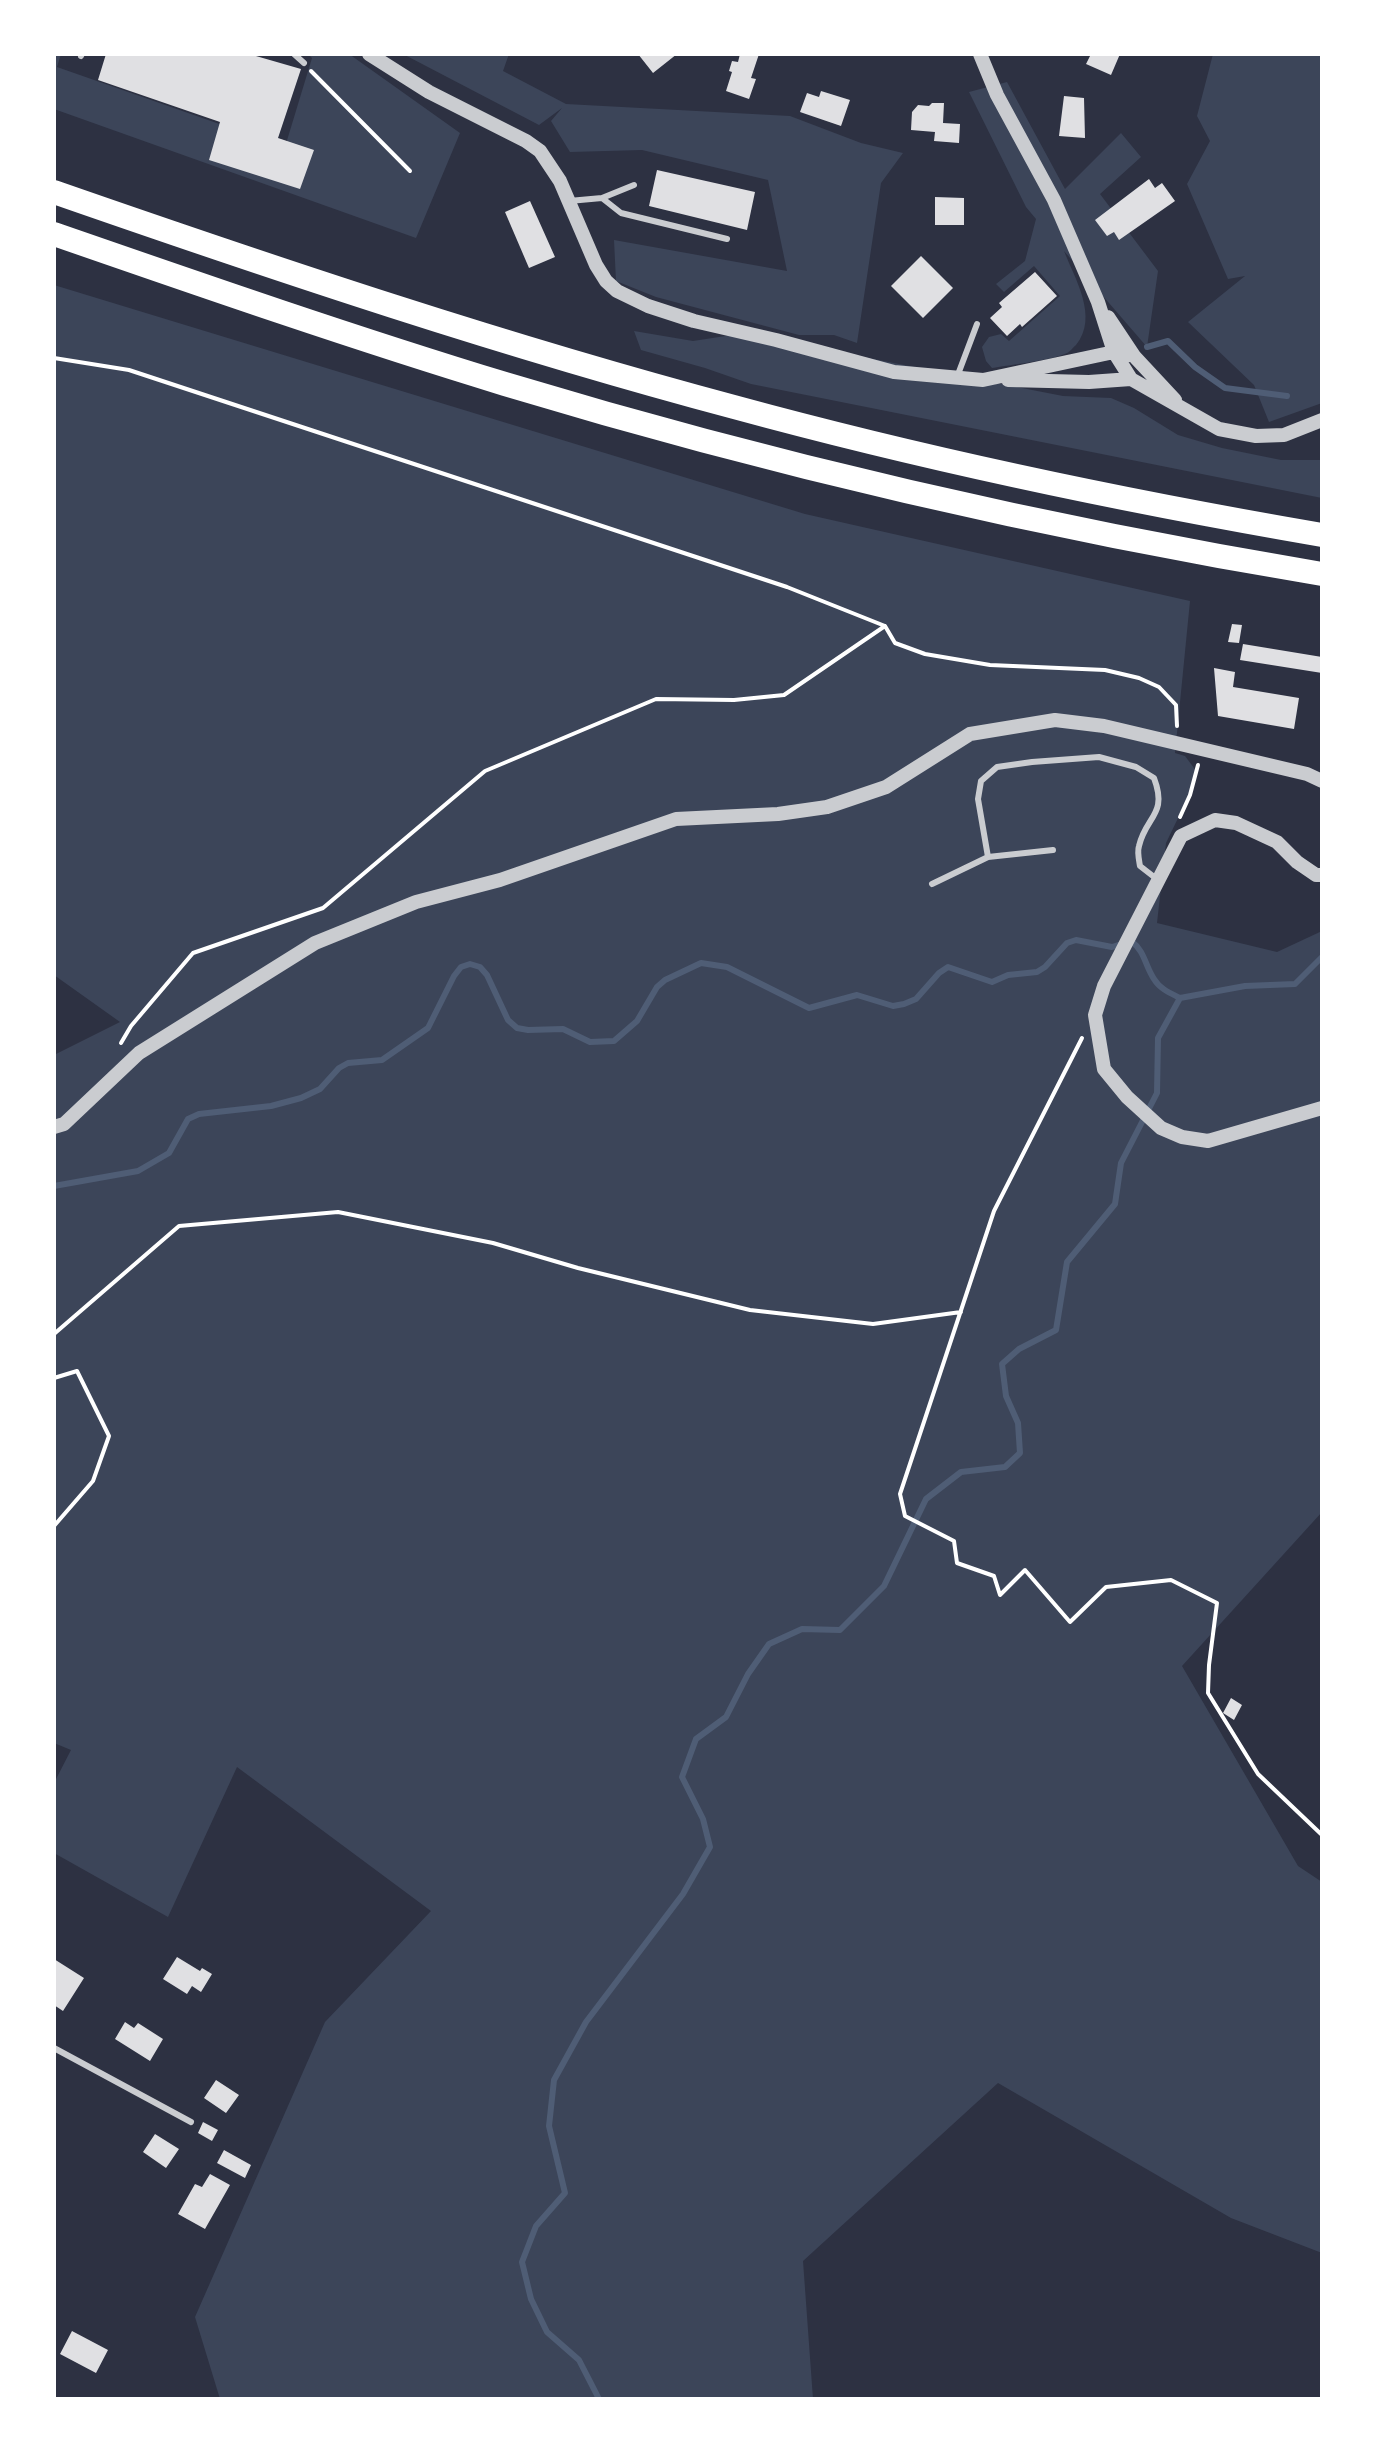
<!DOCTYPE html>
<html>
<head>
<meta charset="utf-8">
<style>
	body { margin:0 }
	#map { position:relative; width:1376px; height:2453px; overflow:hidden; background:#2d3142; font-family:"Asap Condensed",sans-serif }
	canvas { display:block }
	.frame { position:absolute; inset:0; border:56px solid #fff; pointer-events:none }
</style>
</head>
<body>
<div id="map">
<canvas width="1376" height="2453"></canvas>
<div class="frame"></div>
</div>
<script>
const ctx = document.querySelector('canvas').getContext('2d');
ctx.lineJoin = 'round';
function fillPath(path, color) { ctx.fillStyle = color; ctx.fill(path, 'evenodd'); }
function stroke(path, color, width, dash) { ctx.strokeStyle = color; ctx.lineWidth = width; ctx.lineCap = dash ? 'butt' : 'round'; ctx.setLineDash(dash || []); ctx.stroke(path); }
fillPath(new Path2D(`
	M54,54H61L57,67L285,147L312,58L308,54H349L460,133L416,238L54,109Z
	M403,54H509L503,71L566,104L790,116L861,143L903,153L881,183L857,343L834,335H799L656,297L616,281L614,240L787,271L768,180L642,150L570,152L551,121L562,108L539,125Z
	M1213,54H1322V403L1269,422L1254,385L1188,322L1245,276L1228,279L1187,184L1210,141L1197,116Z
	M1007,82L1065,189L1121,133L1141,157L1100,194L1158,271L1147,347L1064,251C1075,279 1099,317 1076,345C1073,347 1070,352 1067,353C1053,360 1010,365 992,368L986,361L982,347L989,337L1001,334L1009,341L1060,296L1034,266L1004,292L996,284L1025,261L1036,219L1026,207L969,92Z
	M54,285L805,514L1190,601L1175,753L1185,756L1197,772L1193,787L1166,843L1157,923L1277,952L1322,931V1512L1182,1666L1298,1866L1322,1882V2253L1231,2218L998,2083L803,2261L813,2399H220L195,2317L325,2022L431,1911L237,1767L168,1917L54,1853V1783L71,1750L54,1743V1055L120,1022L54,975Z
	M634,331L693,341L732,335L776,340L1063,396L1111,398L1134,408L1178,435L1222,448L1281,460H1322V498L751,384L705,368L641,350Z`), '#3c4559');
stroke(new Path2D(`
	M1147,347L1168,341L1195,367L1225,388L1287,396
	M54,1186L138,1171L169,1153L188,1119L199,1114L271,1106L301,1098L320,1089L339,1068L348,1063L382,1060L428,1028L454,976L461,967L470,964L480,967L487,975L508,1020L517,1028L528,1030L563,1029L590,1042L614,1041L637,1021L657,987L665,980L701,963L727,967L809,1008L857,995L893,1006L904,1004L916,999L939,973L948,967L992,982L1008,975L1037,972L1045,967L1067,943L1076,940L1112,947L1131,941C1145,951 1145,966 1154,979C1160,989 1170,993 1180,998
	M599,2399L579,2360L547,2332L531,2299L522,2262L536,2226L565,2193L549,2126L554,2080L586,2022L683,1894L710,1847L703,1819L682,1777L696,1739L726,1717L748,1674L769,1644L802,1629L840,1630L884,1586L926,1499L961,1472L1005,1467L1020,1453L1018,1423L1006,1396L1002,1364L1019,1349L1056,1330L1067,1262L1115,1204L1121,1163L1157,1093L1158,1038L1180,998L1245,986L1295,984L1322,957`), '#4f5d75', 6);
fillPath(new Path2D(`
	M106,54H249L301,69L278,138L314,150L300,189L209,160L220,122L98,80Z
	M638,54H677L653,73Z
	M740,54H759L751,78L756,79L749,99L726,91L732,72L729,71L732,61L738,62Z
	M1091,54H1120L1111,75L1086,64Z
	M821,91L850,100L841,126L800,112L807,93L819,97Z
	M1064,96L1084,98L1085,138L1059,136Z
	M932,103H944L943,123L960,124L959,143L934,141L935,132L911,130L912,112L918,105L929,106Z
	M657,170L755,192L747,230L649,206Z
	M1149,179L1155,188L1162,183L1175,201L1119,240L1114,232L1107,236L1095,220Z
	M935,197L964,198V225H935Z
	M530,201L555,257L529,268L505,212Z
	M921,256L953,288L923,318L891,286Z
	M1035,272L1057,296L1022,327L1020,324L1007,336L990,318L1002,307L999,303Z
	M1232,624L1242,625L1239,643L1228,642Z
	M1243,644L1322,657V673L1240,660Z
	M1214,668L1235,672L1233,687L1299,698L1294,729L1218,716Z
	M1231,1698L1242,1705L1234,1720L1223,1713Z
	M177,1957L200,1971L202,1968L212,1974L201,1992L192,1986L187,1994L163,1979Z
	M54,1959L84,1978L63,2011L54,2005Z
	M125,2022L134,2028L138,2023L163,2039L150,2061L115,2039Z
	M216,2080L239,2095L226,2113L204,2098Z
	M203,2122L218,2130L212,2141L198,2133Z
	M155,2134L179,2149L166,2168L143,2152Z
	M224,2150L251,2165L245,2178L217,2163Z
	M210,2174L230,2185L205,2229L178,2214L195,2184L202,2187Z
	M72,2331L108,2350L96,2373L60,2354Z`), '#e0e0e3');
stroke(new Path2D(`
	M311,71L410,171
	M54,358L129,370L787,587L885,626L895,643L925,654L990,665L1105,670L1139,678L1159,687L1176,705L1177,726
	M1180,817L1190,795L1198,765
	M1082,1038L994,1211L900,1494L905,1516L954,1541L957,1563L994,1576L1000,1595L1025,1570L1070,1622L1106,1587L1171,1580L1217,1603L1209,1665L1208,1693L1258,1774L1322,1835
	M121,1043L131,1026L193,953L323,908L485,771L656,699L734,700L784,695L885,626
	M54,1334L179,1226L338,1212L493,1243L578,1268L750,1310L873,1324L961,1312
	M54,1378L77,1371L109,1436L93,1481L54,1526`), '#fff', 4);
stroke(new Path2D(`
	M294,54L304,63
	M81,56L82,54
	M602,198L634,185
	M569,201L602,198L621,213L727,239
	M957,377L977,324
	M1053,850L988,857L978,799L981,781L997,767L1032,762L1099,757L1136,767L1154,778C1168,815 1146,816 1139,846C1137,852 1139,860 1140,866L1158,880
	M932,884L988,857
	M54,2048L191,2122`), '#caccd0', 6);
stroke(new Path2D(`
	M369,54L429,92L526,141L540,151L560,181L596,265L606,281L617,291L648,306L694,321L776,340L894,372L983,380L1114,352L1134,356
	M980,54L997,95L1054,200L1098,302L1114,352L1131,379
	M1108,317L1134,356L1175,400
	M1008,380L1089,382L1131,379L1219,429L1256,436L1284,435L1322,420
	M1322,875H1316L1297,862L1277,842L1236,823L1215,820L1181,836L1104,986L1095,1015L1104,1069L1127,1097L1161,1128L1182,1137L1208,1141L1322,1108
	M54,1127L64,1124L139,1053L315,943L416,902L500,880L676,819L778,814L827,807L886,787L970,734L1055,720L1104,726L1307,774L1322,781`), '#caccd0', 14);
stroke(new Path2D(`
	M54,192C278,270 505,346 734,407C928,460 1124,501 1322,535
	M54,234C204,286 354,338 505,384C773,465 1046,528 1322,574`), '#fff', 24);
</script>
</body>
</html>
